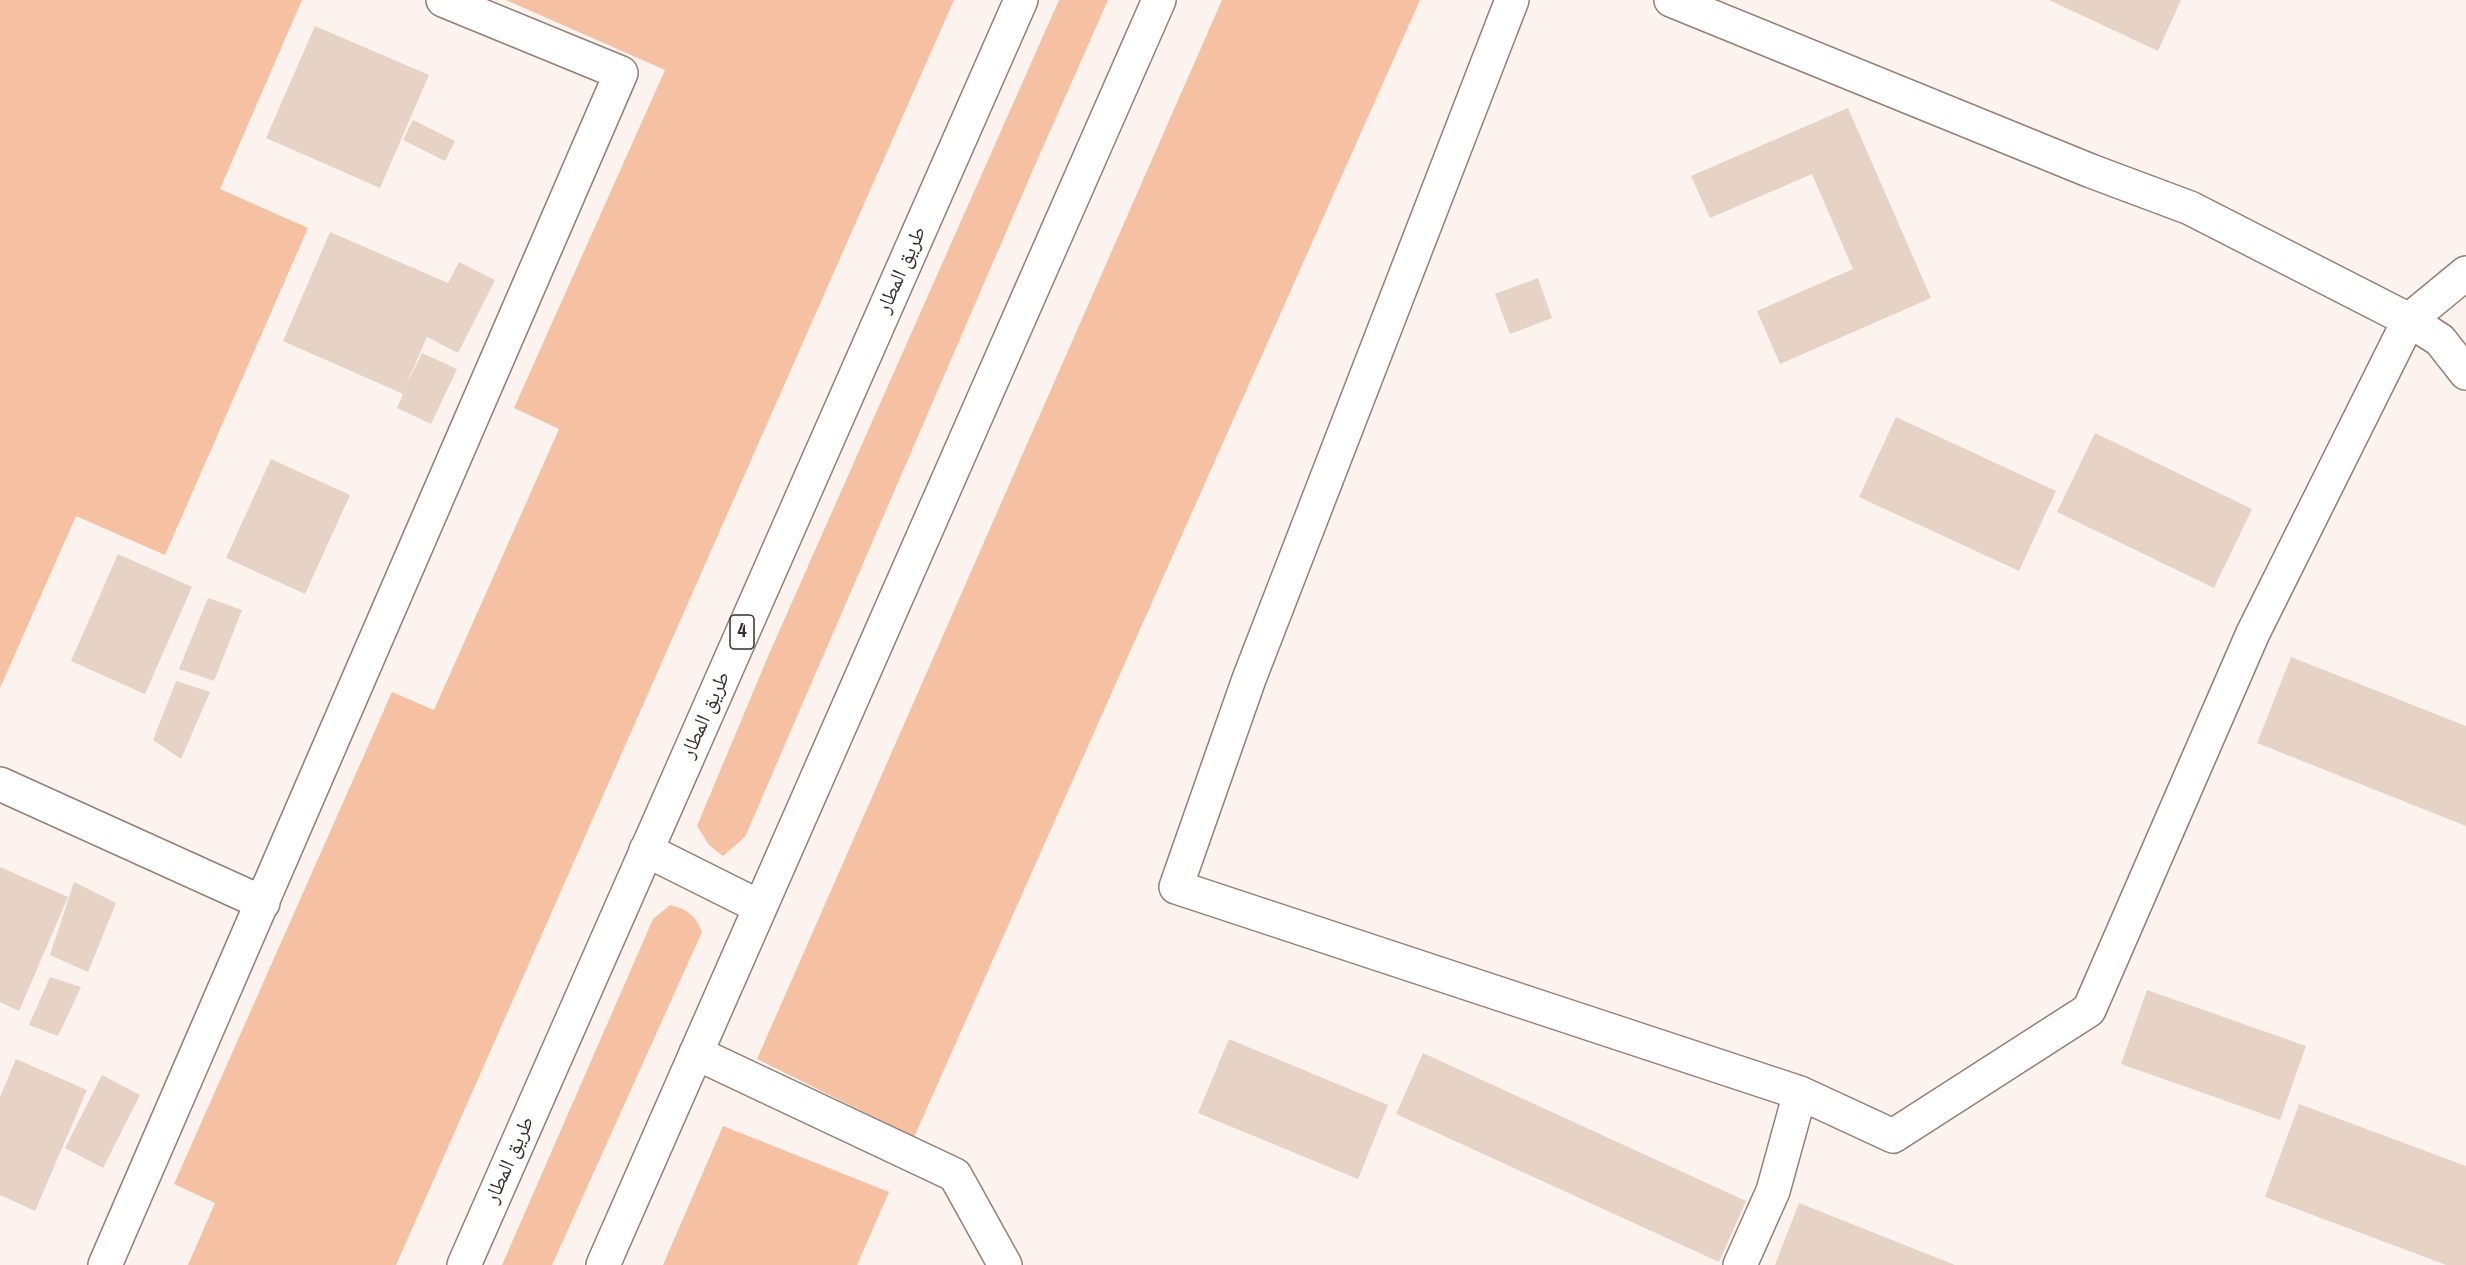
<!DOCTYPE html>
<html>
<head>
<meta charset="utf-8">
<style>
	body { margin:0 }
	canvas { display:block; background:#fcf3ee }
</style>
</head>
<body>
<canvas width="2466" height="1265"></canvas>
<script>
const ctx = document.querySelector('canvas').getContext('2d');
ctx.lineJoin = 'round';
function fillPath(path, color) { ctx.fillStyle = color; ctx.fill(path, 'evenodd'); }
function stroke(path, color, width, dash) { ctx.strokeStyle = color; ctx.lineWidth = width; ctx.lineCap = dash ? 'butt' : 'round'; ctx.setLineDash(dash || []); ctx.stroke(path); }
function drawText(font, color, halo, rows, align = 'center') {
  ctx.font = font + ' "Archivo Narrow","Noto Naskh Arabic",sans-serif'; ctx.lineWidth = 4.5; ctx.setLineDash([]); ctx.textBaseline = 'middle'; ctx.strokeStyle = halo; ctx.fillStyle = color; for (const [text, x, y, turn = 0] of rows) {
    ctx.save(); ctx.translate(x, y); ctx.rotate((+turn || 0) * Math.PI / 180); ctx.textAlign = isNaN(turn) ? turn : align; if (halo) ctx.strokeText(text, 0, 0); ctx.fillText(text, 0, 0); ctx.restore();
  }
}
fillPath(new Path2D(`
	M0,0H302L220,189L308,228L165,555L76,516L0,688Z
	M506,0H954L396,1265H188L215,1203L174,1184L392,692L434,710L559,429L514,408L665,70Z
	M1059,0H1108L1032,172L745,837L723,856L709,845L697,826L769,654Z
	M1222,0H1420L914,1137L757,1059Z
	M670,905C687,909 695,915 702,932L552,1265H502L653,919Z
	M723,1126L889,1192L857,1265H663Z`), '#f6c0a3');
fillPath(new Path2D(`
	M2049,0H2181L2158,51Z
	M315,26L429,75L380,188L266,138Z
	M1848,108L1931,298L1780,364L1757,311L1853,269L1812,174L1710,218L1691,176Z
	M413,120L455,141L445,161L403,140Z
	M330,232L448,283L459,262L495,280L458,353L427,337L404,390L422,353L457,369L431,424L397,408L403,394L283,341Z
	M1538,278L1552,318L1510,334L1495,294Z
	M1896,417L2056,491L2019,571L1859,497Z
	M2095,433L2252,509L2214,588L2057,512Z
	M271,459L350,495L305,594L226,558Z
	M118,554L192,587L145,694L71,661Z
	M208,598L242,610L214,681L179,669Z
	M2291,657L2466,726V826L2257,743Z
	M176,681L210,692L181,759L153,740Z
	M0,867L68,897L19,1011L0,1002Z
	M74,882L116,903L88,972L50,955Z
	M50,977L81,987L58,1036L29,1025Z
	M2147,990L2306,1046L2280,1120L2121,1064Z
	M1229,1039L1388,1105L1358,1179L1198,1113Z
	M1423,1053L1746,1201L1719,1262L1396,1114Z
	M16,1059L87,1090L35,1211L0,1195V1097Z
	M102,1075L140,1095L103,1168L65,1148Z
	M2299,1104L2466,1166V1265H2446L2265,1197Z
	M1799,1203L1955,1265H1775Z`), '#e7d2c6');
const minor = new Path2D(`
	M1512,0L1249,679L1176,887L1800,1093L1893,1136L2089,1010L2253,633L2409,320L2466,273
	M1671,0L2091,171L2190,208L2409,320L2440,340L2466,373
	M0,784L263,903
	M646,850L760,907
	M696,1053L955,1175L1005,1265
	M105,1265L621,73L443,0
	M1740,1265L1773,1191L1800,1093`);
const highway = new Path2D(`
	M464,1265L1021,0
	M603,1265L1159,0`);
stroke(minor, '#937f75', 36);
stroke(highway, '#937f75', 36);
stroke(minor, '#fff', 33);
stroke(highway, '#fff', 33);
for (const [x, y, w] of [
	[742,632,24]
]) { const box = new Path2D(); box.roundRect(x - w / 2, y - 17, w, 34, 4.5); ctx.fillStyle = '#fff'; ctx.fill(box); stroke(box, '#372f2a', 1.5); }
drawText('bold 20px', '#372f2a', null, [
	["4",742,632]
]);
drawText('21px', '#372f2a', '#fff', [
	["طريق المطار",902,270,-66],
	["طريق المطار",706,715,-66],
	["طريق المطار",510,1160,-66]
]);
</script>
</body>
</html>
